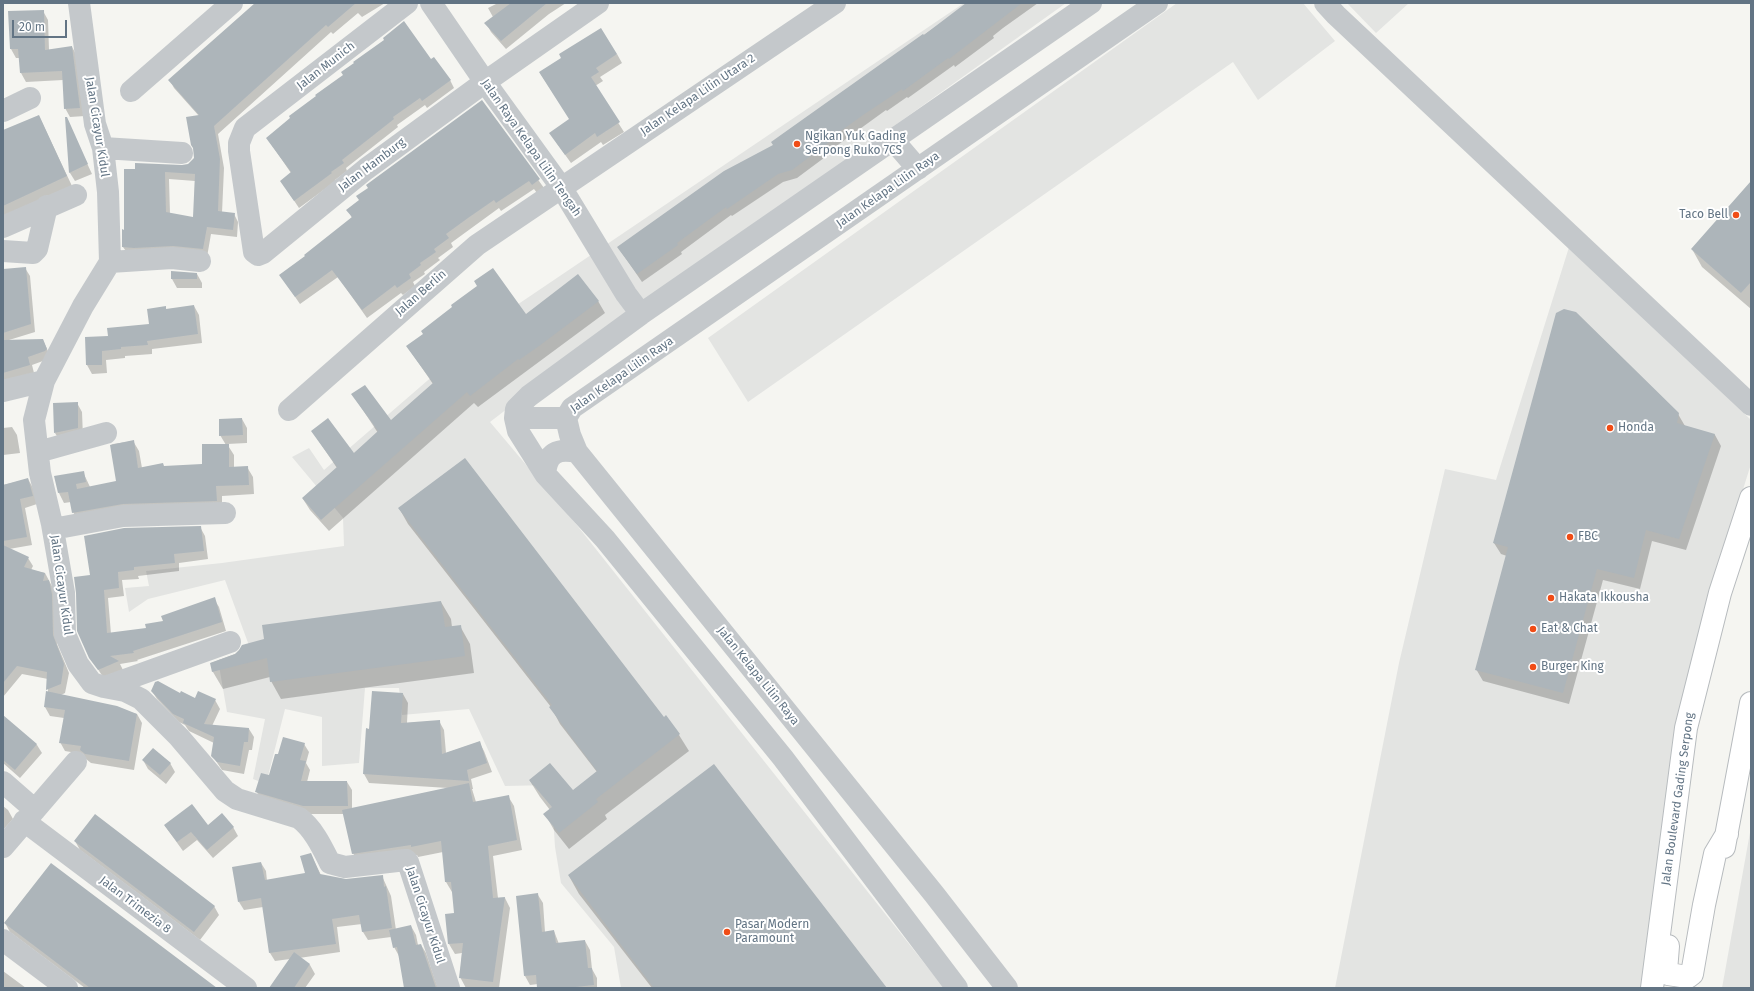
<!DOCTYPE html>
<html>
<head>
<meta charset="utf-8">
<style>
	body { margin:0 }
	#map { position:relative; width:1754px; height:991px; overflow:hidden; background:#f5f5f1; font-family:"Fira Sans",sans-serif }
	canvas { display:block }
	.frame { position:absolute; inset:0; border:4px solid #627484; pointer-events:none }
	.scale { position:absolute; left:12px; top:20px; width:55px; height:18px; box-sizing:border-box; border:2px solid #627484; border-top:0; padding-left:5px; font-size:12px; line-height:14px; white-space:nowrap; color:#627484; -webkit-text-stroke:3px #fff; paint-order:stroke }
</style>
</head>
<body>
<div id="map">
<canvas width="1754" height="991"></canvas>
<div class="frame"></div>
<div class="scale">20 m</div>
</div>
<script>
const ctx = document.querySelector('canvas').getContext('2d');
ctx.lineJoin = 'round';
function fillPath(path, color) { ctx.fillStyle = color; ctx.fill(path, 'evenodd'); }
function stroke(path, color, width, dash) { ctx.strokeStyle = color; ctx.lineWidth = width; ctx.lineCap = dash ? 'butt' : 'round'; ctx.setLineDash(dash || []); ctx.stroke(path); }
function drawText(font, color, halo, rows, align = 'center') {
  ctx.font = font + ' "Fira Sans",sans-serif'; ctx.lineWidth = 4; ctx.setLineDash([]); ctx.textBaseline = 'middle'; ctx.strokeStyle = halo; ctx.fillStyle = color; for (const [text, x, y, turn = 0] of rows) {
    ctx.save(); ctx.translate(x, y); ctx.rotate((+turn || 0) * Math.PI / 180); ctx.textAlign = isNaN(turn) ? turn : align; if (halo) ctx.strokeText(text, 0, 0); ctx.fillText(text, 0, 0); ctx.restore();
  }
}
fillPath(new Path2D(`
	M964,3H1066L799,194L656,294L490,422L576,524L944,988H621L614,947L561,883L555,847L551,785L505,786L469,709L402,715L399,688H365L359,763L322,766V717L285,709L266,784L253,779L265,719L227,712L218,660L251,651L225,580L148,599L129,612L125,588L149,586L146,571L222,563L344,546L343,518L292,457L309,448L324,470L508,311Z
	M1177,3H1303L1335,41L1258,100L1233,62L748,402L708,338Z
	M1347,3H1409L1376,33Z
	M1570,244L1751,420V464L1705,610L1645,988H1335L1399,663L1445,469L1496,480Z
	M1751,827V988H1722Z`), '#e3e4e2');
fillPath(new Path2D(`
	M256,3H385L362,17L358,13L333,34L331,32L218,134L224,168L222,213L234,214L238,222L237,237L211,234L207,257L128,254L123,247L125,231V170L182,166L188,165L195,158L199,116L174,88L170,80ZM169,179L195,181L194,218L170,214Z
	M498,3H566L549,14L506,49L491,32L486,23L493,17L488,8Z
	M969,3H1038L1003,28L993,36L994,38L955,67L954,65L908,98L907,97L887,111L886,110L835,147L836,149L797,178L783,182L732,216L731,215L681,252L682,254L642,282L618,247L774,145L773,142Z
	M43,11L48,20L49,50L72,47L77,56L85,116L70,117L65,108L63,80L26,82L21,73L20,58H16L11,49Z
	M617,54L622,63L600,77L603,81L595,86L624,132L603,145L601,142L571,163L556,142L570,119L540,73Z
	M431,61L450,80L454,88L427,108L425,105L397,125L398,127L346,168L347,171L335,180L336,181L299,208L281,181L291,173L267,138Z
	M482,101L544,188L537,193L534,189L501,211L499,208L451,243L453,247L438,258L440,260L424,272L425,274L413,282L415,286L403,295L401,293L367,318L338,277L300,304L280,275L306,256L352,218L348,210Z
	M39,116L72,186L3,217V132Z
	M66,118L92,174L75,181L70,173Z
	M1751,182V309L1702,267L1692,249Z
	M25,268L30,276L35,332L9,340H43L51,358L32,365L34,373L3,389V270Z
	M172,272L197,274L202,283V288H177L172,279Z
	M598,301L605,313L478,407L474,403L329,531L310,510L303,499L337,468L312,431L353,454L378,433L353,395L390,422L433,384L407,346L526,315Z
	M194,306L199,315L202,343L152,349V354L125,356V358L106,360L107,373L92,374L87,365L109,337L151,325L165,307L167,310Z
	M77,403L82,412L83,437L60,441L55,433Z
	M1678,414L1685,426L1715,435L1721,446L1686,550L1652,541L1640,589L1603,580L1569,704L1483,681L1476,669L1507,556L1501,554L1494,543Z
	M242,419L247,428V443L227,444L234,455V468L247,467L253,477L254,494L222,496V510L79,522L73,512L71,502L64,503L59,493L55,477L83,472L90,487L117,482L111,445L113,444L133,441L139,451L142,468L203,465L226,445L220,435Z
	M12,427L17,435L20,453L3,455V428Z
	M28,479L33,488L37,504L25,508L32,545L9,549L28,558L33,566L31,570L45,573L54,590L56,604L57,644L69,673L65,693L61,695L137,714L142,723L134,770L91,763L86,759L83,754L65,751L60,742L64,718L50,716L45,707L48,692V679L22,674L3,697V485Z
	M399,508L663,718L665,717L679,735L689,751L605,815L607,819L569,849L554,830L545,814L550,810L540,797L530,781L573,791L597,772L560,724L551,707L408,524Z
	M200,527L205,536L208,559L179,563V571L138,576L139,579L122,580L124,596L108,598L111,634L147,629L214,599L219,607L226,631L137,660L138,661L120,664L123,670L103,677L90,657L91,576Z
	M441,602L451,619L452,627L460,626L470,644L474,673L281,699L271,681L270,677L223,689L213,672L211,663L235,654Z
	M152,691L180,694L195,699L215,700L220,709L212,726L249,729L254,737L252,750H249L244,774L222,770L212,755L214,743L189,731L185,725L179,722L157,699Z
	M403,694L408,703L407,723L439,721L444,730L446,753L479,742L484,751L492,772L471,779L473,789H472L476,802L508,796L514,806L522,850L493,856L498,898H505L510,908L499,988H466L460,977L462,953L455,954L449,944L456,914L453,892H452L446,882L443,852L418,857L417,855L358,863L353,853L344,814H308L261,799L256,791L270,776L279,755L304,744L309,752L306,763L310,770L307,782H347L352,790V809L448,788L369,783L364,774L370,730Z
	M3,716L37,745L42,753L20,778L3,763Z
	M143,760L170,763L175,772L166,784L148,769Z
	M3,806L8,810L13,819L3,830Z
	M165,826L233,827L238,836L213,858L197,840L183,851Z
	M75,841L214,906L219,915L200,940L80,850Z
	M311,855L321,875L346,880L382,876L391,896L396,930L411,926L416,935L418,945H421L426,953L438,988H406L399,956L394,947L391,937L368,940L363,932L362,924L337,927L340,952L299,958L310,965L315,974L305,988H271L290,959L275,961L270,953L263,907L244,910L239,902L261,863L266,871L267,881L306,874Z
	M569,876L885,988H652L579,894Z
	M538,895L543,903L545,932L554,931L559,944L585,941L590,950L592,969L597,978V988H538V984L530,985L525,976Z
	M5,923L215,988H85L10,932Z
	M3,971L26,988H3Z`), '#0003');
fillPath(new Path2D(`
	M255,3H356L328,27L326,25L214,126L220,159L218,211L235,213L233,230L207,227L203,249L173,246L134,248L122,247V229L124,230V169H135V163L182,165L188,164L194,158L193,148L191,145L186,117L199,115L168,80ZM165,172L195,174L193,217L166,212Z
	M511,3H547L501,41L484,23Z
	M966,3H1022L949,59L948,58L903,91L902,89L863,115L831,138L832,140L792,170L778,174L727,209L726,207L677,243L678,245L637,274L617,247L724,171L773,145L771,142L923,34L924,35Z
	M44,10L45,50L72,46L80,108L64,109L62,71L20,73L18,49H10L8,11Z
	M404,21L431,59L434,57L451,80L422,101L420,98L393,117L394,119L342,160L344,163L331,172L332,173L294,201L280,181L291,172L266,138L290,118L289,116L316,96L315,95L343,75L341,72L354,63L353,62L384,40L383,38Z
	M601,28L617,54L596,68L599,72L591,77L620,122L597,137L595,133L565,155L549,133L569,119L539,72L561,58L559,54Z
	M482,100L540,179L532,185L529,181L496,203L494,200L468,218L446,234L449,238L434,249L436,252L420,263L421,265L409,274L411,278L397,288L395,285L362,310L332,270L295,297L279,275L305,256L304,255L352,217L346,210L359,200L356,196L368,188L366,185Z
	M39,115L67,176L3,206V130Z
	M65,117H67L88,164L69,173Z
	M1751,181V282L1741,293L1691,249Z
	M26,267L31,324L3,333V269Z
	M493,268L526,314L578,274L599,301L539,346L519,360L518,359L470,396L467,392L321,520L302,498L337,467L311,431L328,418L354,453L378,431L351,394L365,385L391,420L433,383L406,346L423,334L421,331L452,307L451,305L477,286L474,281Z
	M171,271L197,273V279H171Z
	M194,305L198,334L147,341L148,345L121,347V349L102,351V365H86L85,337L108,336L107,328L149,324L147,309L166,306V309Z
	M1564,309L1576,312L1679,413L1677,423L1715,434L1679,539L1646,530L1634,578L1597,569L1563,693L1475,670L1508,547L1493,543L1556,313Z
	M43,339L47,349L45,351L28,357L30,365L3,373V340Z
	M78,402V428L54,433L53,403Z
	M242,418L243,435L219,436V419Z
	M134,440L138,468L163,463L164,466L202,464V444H229V467L248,466L249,485L216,486L217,501L123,504L72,513L68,492L58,493L54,476L84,471L86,482L76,484L77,489L116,481L110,445Z
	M465,458L664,717L666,715L680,734L596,799L598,802L559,833L543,814L552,807L529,780L550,763L573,790L597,771L549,707L552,705L398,508Z
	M28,478L33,496L20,499L27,537L3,541V485Z
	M201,526L204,551L174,554L175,563L134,567V570L118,572L119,588L104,590L107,633L146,628L145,624L163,621L161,616L215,597L222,622L133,651L134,653L110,656L119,661L98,670L89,658L77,631L76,593L74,577L90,575L84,536L124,528Z
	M3,545L29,557L24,567L45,573L43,581L49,580L52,594L53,635L64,664L61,684L46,690L47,672L17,666L3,683Z
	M441,601L445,627L461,625L465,656L270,682L267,658L212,672L210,663L235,654L239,650L242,645L264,639L262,625Z
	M158,681L180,693L181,691L195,698L198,691L216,699L204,724L249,728L248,742H244L240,766L217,762L211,756L214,737L183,723L184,719L173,714L151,691L155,682Z
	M46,691L117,706L137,714L129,761L85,754L80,750L81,746L59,743L65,710L44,707Z
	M372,691L403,693L401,723L440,720L442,754L480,741L487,763L467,770L469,781L363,774L366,728L369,729Z
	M3,715L37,744L15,770L3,760Z
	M283,737L305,743L300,760L306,761L301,781H347L348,806H303L255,792L261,773L269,775L275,754H278Z
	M153,748L171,763L160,775L142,760Z
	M714,764L887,988H654L568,875Z
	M469,783L473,802L509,795L517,840L488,846L493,898L505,897L493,982L459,978L463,943L448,944L445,914L454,913L451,882H445L441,841L411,847V845L352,854L342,810Z
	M192,804L208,825L222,813L234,827L207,850L191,832L177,842L164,825Z
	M95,814L215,906L194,932L74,841Z
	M311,853L320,874L346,879L383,875L384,887L386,886L392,928L362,932L359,915L332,919L336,944L269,953L261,898L238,902L232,867L261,862L265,880L305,873L300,856Z
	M51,863L120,915L217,988H90L20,935L4,923Z
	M538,893L542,932L554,930L556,943L585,940L588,968H592L594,985L567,988H537L536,975L524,976L516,896Z
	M411,925L416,945L421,944L436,988H404L397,947L393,948L389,930Z
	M294,952L310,964L294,988H269Z`), '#adb5ba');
const major = new Path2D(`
	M1724,847L1751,703
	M1668,946L1666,971L1668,974L1688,977L1692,974L1704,905L1715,854L1727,834
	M1652,988L1686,728L1720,593L1751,498`);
stroke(major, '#b7bbbe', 24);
stroke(new Path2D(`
	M79,3L95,124L103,148L108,192L110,262L83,306L44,381L34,420L40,473L52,524L64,593L65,634L78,664L92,683L104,687L125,691L141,699L179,737L225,791L237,799L299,818C313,828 322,847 330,863L345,867L406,860L408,862L449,988
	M407,3L245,128L239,143V151L254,252L258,255L263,253L366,169L485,82L598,3
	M431,3L485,82L561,187L626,294L641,314
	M1325,3L1336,15L1751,405
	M131,91L232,3
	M3,111L30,98
	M893,140L918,169
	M103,148L182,153
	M3,227L76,195
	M3,251L33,253L37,249L47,206
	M110,262L172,258L200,261
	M3,391L44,381
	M289,410L477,245L835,3
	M515,418H566
	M38,452L106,433
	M545,474C547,453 557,448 577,452
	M53,529L123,516L225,513
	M105,687L230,642
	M3,782L35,810
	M24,821L246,988
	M3,847L76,762
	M3,940L67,988
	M957,988L783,758L605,539L545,474L518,431L515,418L516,409L529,396L641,314L1091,3
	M1007,988L934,894L577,452L570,435L566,418L572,408L1157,3`), '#c4c8cb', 22);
stroke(major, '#fff', 22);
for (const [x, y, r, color] of [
	[797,144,4,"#f04c16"],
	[1736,215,4,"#f04c16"],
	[1610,428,4,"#f04c16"],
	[1570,537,4,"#f04c16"],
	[1551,598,4,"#f04c16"],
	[1533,629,4,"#f04c16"],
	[1533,667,4,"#f04c16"],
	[727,932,4,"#f04c16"]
]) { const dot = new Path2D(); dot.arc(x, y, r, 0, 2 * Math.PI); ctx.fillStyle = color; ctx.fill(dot); stroke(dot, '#fff', 1.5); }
drawText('12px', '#627484', '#fff', [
	["Jalan Munich",326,66,-38],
	["Jalan Kelapa Lilin Utara 2",698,95,-34],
	["Jalan Cicayur Kidul",97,127,81],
	["Jalan Raya Kelapa Lilin Tengah",531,148,55],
	["Jalan Hamburg",372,165,-37],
	["Jalan Kelapa Lilin Raya",888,190,-35],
	["Jalan Berlin",421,293,-41],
	["Jalan Kelapa Lilin Raya",622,375,-35],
	["Jalan Cicayur Kidul",61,585,82],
	["Jalan Kelapa Lilin Raya",758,676,51],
	["Jalan Boulevard Gading Serpong",1678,799,-82],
	["Jalan Trimezia 8",135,905,37],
	["Jalan Cicayur Kidul",425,915,72]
]);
drawText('12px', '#627484', '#fff', [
	["Ngikan Yuk Gading",805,137],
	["Serpong Ruko 7CS",805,151],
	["Taco Bell",1728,215,"right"],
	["Honda",1618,428],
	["FBC",1578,537],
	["Hakata Ikkousha",1559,598],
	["Eat & Chat",1541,629],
	["Burger King",1541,667],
	["Pasar Modern",735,925],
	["Paramount",735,939]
], 'left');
</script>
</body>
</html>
